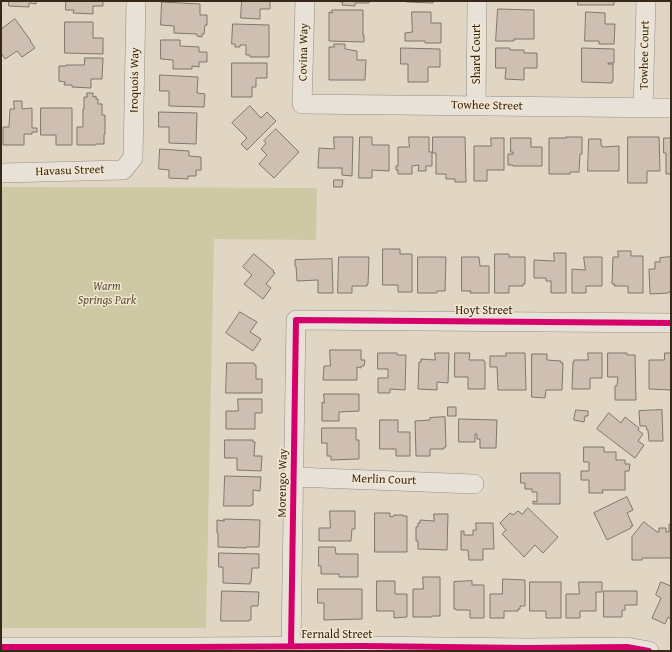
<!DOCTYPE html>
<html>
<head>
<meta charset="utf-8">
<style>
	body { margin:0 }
	#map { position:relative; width:672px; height:652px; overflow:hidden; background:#e0d6c3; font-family:"Gentium Book Plus",serif }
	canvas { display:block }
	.frame { position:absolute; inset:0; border:2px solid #38281a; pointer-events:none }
</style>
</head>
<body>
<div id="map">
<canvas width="672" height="652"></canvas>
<div class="frame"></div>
</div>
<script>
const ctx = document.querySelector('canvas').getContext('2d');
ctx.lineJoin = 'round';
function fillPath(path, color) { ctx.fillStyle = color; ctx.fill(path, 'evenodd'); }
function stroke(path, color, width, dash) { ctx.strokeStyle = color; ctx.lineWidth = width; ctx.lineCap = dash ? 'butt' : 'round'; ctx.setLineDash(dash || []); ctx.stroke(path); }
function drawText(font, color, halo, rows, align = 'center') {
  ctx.font = font + ' "Gentium Book Plus",serif'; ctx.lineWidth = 3; ctx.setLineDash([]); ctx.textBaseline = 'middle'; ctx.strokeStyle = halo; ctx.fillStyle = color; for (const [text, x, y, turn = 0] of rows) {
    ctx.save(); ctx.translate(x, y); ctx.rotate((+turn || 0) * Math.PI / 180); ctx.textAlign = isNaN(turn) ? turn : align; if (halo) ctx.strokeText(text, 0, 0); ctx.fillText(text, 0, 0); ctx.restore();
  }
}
fillPath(new Path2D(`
	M1,187L317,188L316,240L214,239L206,628H1Z`), '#cdc9a4');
const building = new Path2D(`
	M9,1H36V4L29,3V7L9,6Z
	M66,1H103V6H93V14L73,13L74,10H66Z
	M242,1H270V9H260V19L241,18Z
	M340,1H370L369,3H355V6L342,5L343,2H340Z
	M407,1H433V3L407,2Z
	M578,1H614V5H578Z
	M162,2L200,4V15H207V25H205L204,34H202V37L197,36V34L174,33V26L161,25Z
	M498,9L534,10V39H514V41H496Z
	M332,10H363V35H364V42L329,41V12L332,13Z
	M412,12H431V23H441V43H425V41H405V33L412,32Z
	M586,12L605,13V24H615L614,44H599V41H585Z
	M15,19L31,41H30L35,48L22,57L17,51L5,59L1,53V26L2,28Z
	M65,22H93V38H103V54L65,53Z
	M233,24L269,25V57H250V55H246V45H240V47H235V44H232Z
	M161,40H180V46L199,47V52H207V62H199V67L192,66V69H173V60L161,59Z
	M334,44H345V49L357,51V60H366L365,80H329V47H334Z
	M401,48L440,49V67H428V82H408V64H401Z
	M496,48H510V50H524V53H537V68H524V80L505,79L506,68H496Z
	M582,48L614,49V63H608V64H613V81H612V83L582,82Z
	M85,58H103L102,79H91V88L72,87V85H64L65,82L59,81V66H66V65H84Z
	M232,63H267V78H256V87H252V97H232Z
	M160,75L198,77L197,93L205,94L204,107L169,106V91H160Z
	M87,93H93V97L96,96V99H98V104H102V115H105V134H104V144H96V145H77V127H83V109H84V97H87Z
	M14,101H22V109L32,108V128H37V132H32V134H24V145H3V127H9L10,109H14Z
	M250,106L261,118L267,112L276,121L247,150L241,144L247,138L232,123Z
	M41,108H72V145H56V135H41Z
	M159,112L197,113L196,144L169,143V127H159Z
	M276,129L299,152L274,178L259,164L267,155L261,149L266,143L264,141Z
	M334,137H353L352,176L342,175V168H318L319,148L334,149Z
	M360,137H372V145H389V171L372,170V178H359Z
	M409,137H429V152H432V166H426V171H418L419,165L412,166V174H398V170H396V166H398V147H409Z
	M433,137H465L466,182H455V179H446V174H436V153H433Z
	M566,137H582V154H580L579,172H570V174H549V138H566Z
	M628,137H659L660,171H647V183H628Z
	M491,138H504V170H487V181H474V146H491Z
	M511,138H531V147H542V166H513V165H508V154H513V152H511Z
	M664,138H671V174H666V153H664Z
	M589,139H601V145H602V147L619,146V171H588Z
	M160,149L189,151V156L201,157V170H196V176H188V179L169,178V170L159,169Z
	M334,180H343L342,187H334Z
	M383,249H400V254H412V292H398V285H383Z
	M618,251H631V256H643V293H628V286H614L615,284H612L613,257H618Z
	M554,253H566V293H551V281H546V278H534V260L554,261Z
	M254,254L274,271L273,272L275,273L266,284L271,288L263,299L244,284L252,275L243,267Z
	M495,254H509V257H525V284H523V286H509V293H495Z
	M339,257H369L368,284H367V286H352V293H338Z
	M418,257H446L445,291H437V293H418Z
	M462,257H479L480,266H489V293H470L471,291H462Z
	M584,257H602V286H586V293H572V269L585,270Z
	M671,257V292H668V293L650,294L649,269H655V262H660V258Z
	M332,259L333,293H318V280L297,281L296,266H295V260Z
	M240,312L257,322L250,332L261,339L253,351L226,333Z
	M330,350H361V360H365L364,366H361V368L357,367V380H323L324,366H330Z
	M378,353H397V355H406L405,390L390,389V393H378V378H388V369H378Z
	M435,353H449L448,383L437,382V390L418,389L419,362H421V359L435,360Z
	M455,353H470L469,360H484V362H485V389H468V377H455Z
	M506,353H525L526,390H498L497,367H490V356H506Z
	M588,353H602V378H590V389H572L573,362H574V360H588Z
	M608,353H627V355H635L636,400H615V386H617L618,377H608Z
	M665,353H671V390L649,389V360H664Z
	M532,354H547V360L561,361V363H563L562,390H546L545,398L532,397Z
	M227,363H254V365H256V379H262V393H226Z
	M324,394H359V411L339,412V421H322V402L324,403Z
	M238,399H262V413H255V429H226V411H238Z
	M448,407H456V416H448Z
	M576,410L588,411V416H585L584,422L574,420Z
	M662,410L663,441H649L648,430H647L646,426H640L639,411Z
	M609,413L621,423L625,417L639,428L638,430L643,434L638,441L644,445L635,458L597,429Z
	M445,417L446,447H444V449H430V456H416L415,421L430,420V418Z
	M459,419L497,420L496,448H480V439H477V434H475V442H459Z
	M380,420H398V432H410V456H396V449H380Z
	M322,428H356V440H359V459L331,460V456H327V443H322Z
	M225,440H253V442H255L254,456H262L261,471L237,470V458H225Z
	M584,447H604V452H616V460H625V464H630L629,471H625V490H602L603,493H589V480H581V471H589V462H584Z
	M521,473H560V504H533V501L537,502V492H532V489H525V483H521Z
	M225,476L261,477L260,491L253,490V505H251V506H224Z
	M627,497L633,510L627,513L633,526H631V528L607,540L594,513Z
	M528,508L558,537L543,553L535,545L524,557L502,534L506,530L500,523L510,513L513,515L518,511L522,514Z
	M330,511H355V529H352L351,541H319V528H330Z
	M375,513H390V517L394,516V515H403V516H407V552H375Z
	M434,514H448L447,550L418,549V541H416V527H418V523H420V520L434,521Z
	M224,519L260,520L259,547H246V548L218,547V533H217V520L224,521Z
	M644,522L657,532H659V528H666V532H669V524H671V558H642V560H632V537Z
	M476,523H493L494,549H483V560H469L468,550H461V531H464V535H473V530H476Z
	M319,547H335L336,554H358V577H339V574H321V566H319Z
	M219,553L259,554V568H252L251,582H250V584L223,583V567H219Z
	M423,577H440V616H432V617H413V589H423Z
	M503,579L525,580V606H520V609H518V611H504V618H490V594H502Z
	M377,581H395V594H407V617L394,618V611H377Z
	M472,581V585H484V618H470V610H456V609H454V582Z
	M530,582H561V618H546V611H530Z
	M579,582H602V592H596V611H580V618H566V594H579Z
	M661,582L671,586V619L668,617L665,624L652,618L661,598L656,595Z
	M318,589H362V619L324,620V603H318Z
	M222,591L259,592L258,606H251V620H249V621H221Z
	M604,591H637V605H625V610H622V617H604Z`);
fillPath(building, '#cfbfb2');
stroke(building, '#7e776c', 1);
const minor = new Path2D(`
	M305,1L302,104L671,108
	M476,106L477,1
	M643,108L646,1
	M1,173L123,170L133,158L136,1
	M294,477L474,484
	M291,646L296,320L671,323
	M1,647H190L363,646L526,648L627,647L649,651`);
stroke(minor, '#968e82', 20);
stroke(minor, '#e7e1d7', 19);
stroke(new Path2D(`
	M291,646L296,320L671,323
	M1,647H190L363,646L526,648L627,647L649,651`), '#d6006c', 6);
drawText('12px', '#38281a', '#f3e7d0', [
	["Covina Way",304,52,-89],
	["Shard Court",477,54,-90],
	["Towhee Court",645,55,-89],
	["Iroquois Way",135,80,-89],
	["Towhee Street",487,106,1],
	["Havasu Street",70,171,-2],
	["Hoyt Street",484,311],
	["Merlin Court",384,480,2],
	["Morengo Way",283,483,-89],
	["Fernald Street",337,635]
]);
drawText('italic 12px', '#594e36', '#f3e7d0', [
	["Warm",107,287],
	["Springs Park",107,301]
]);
</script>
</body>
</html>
